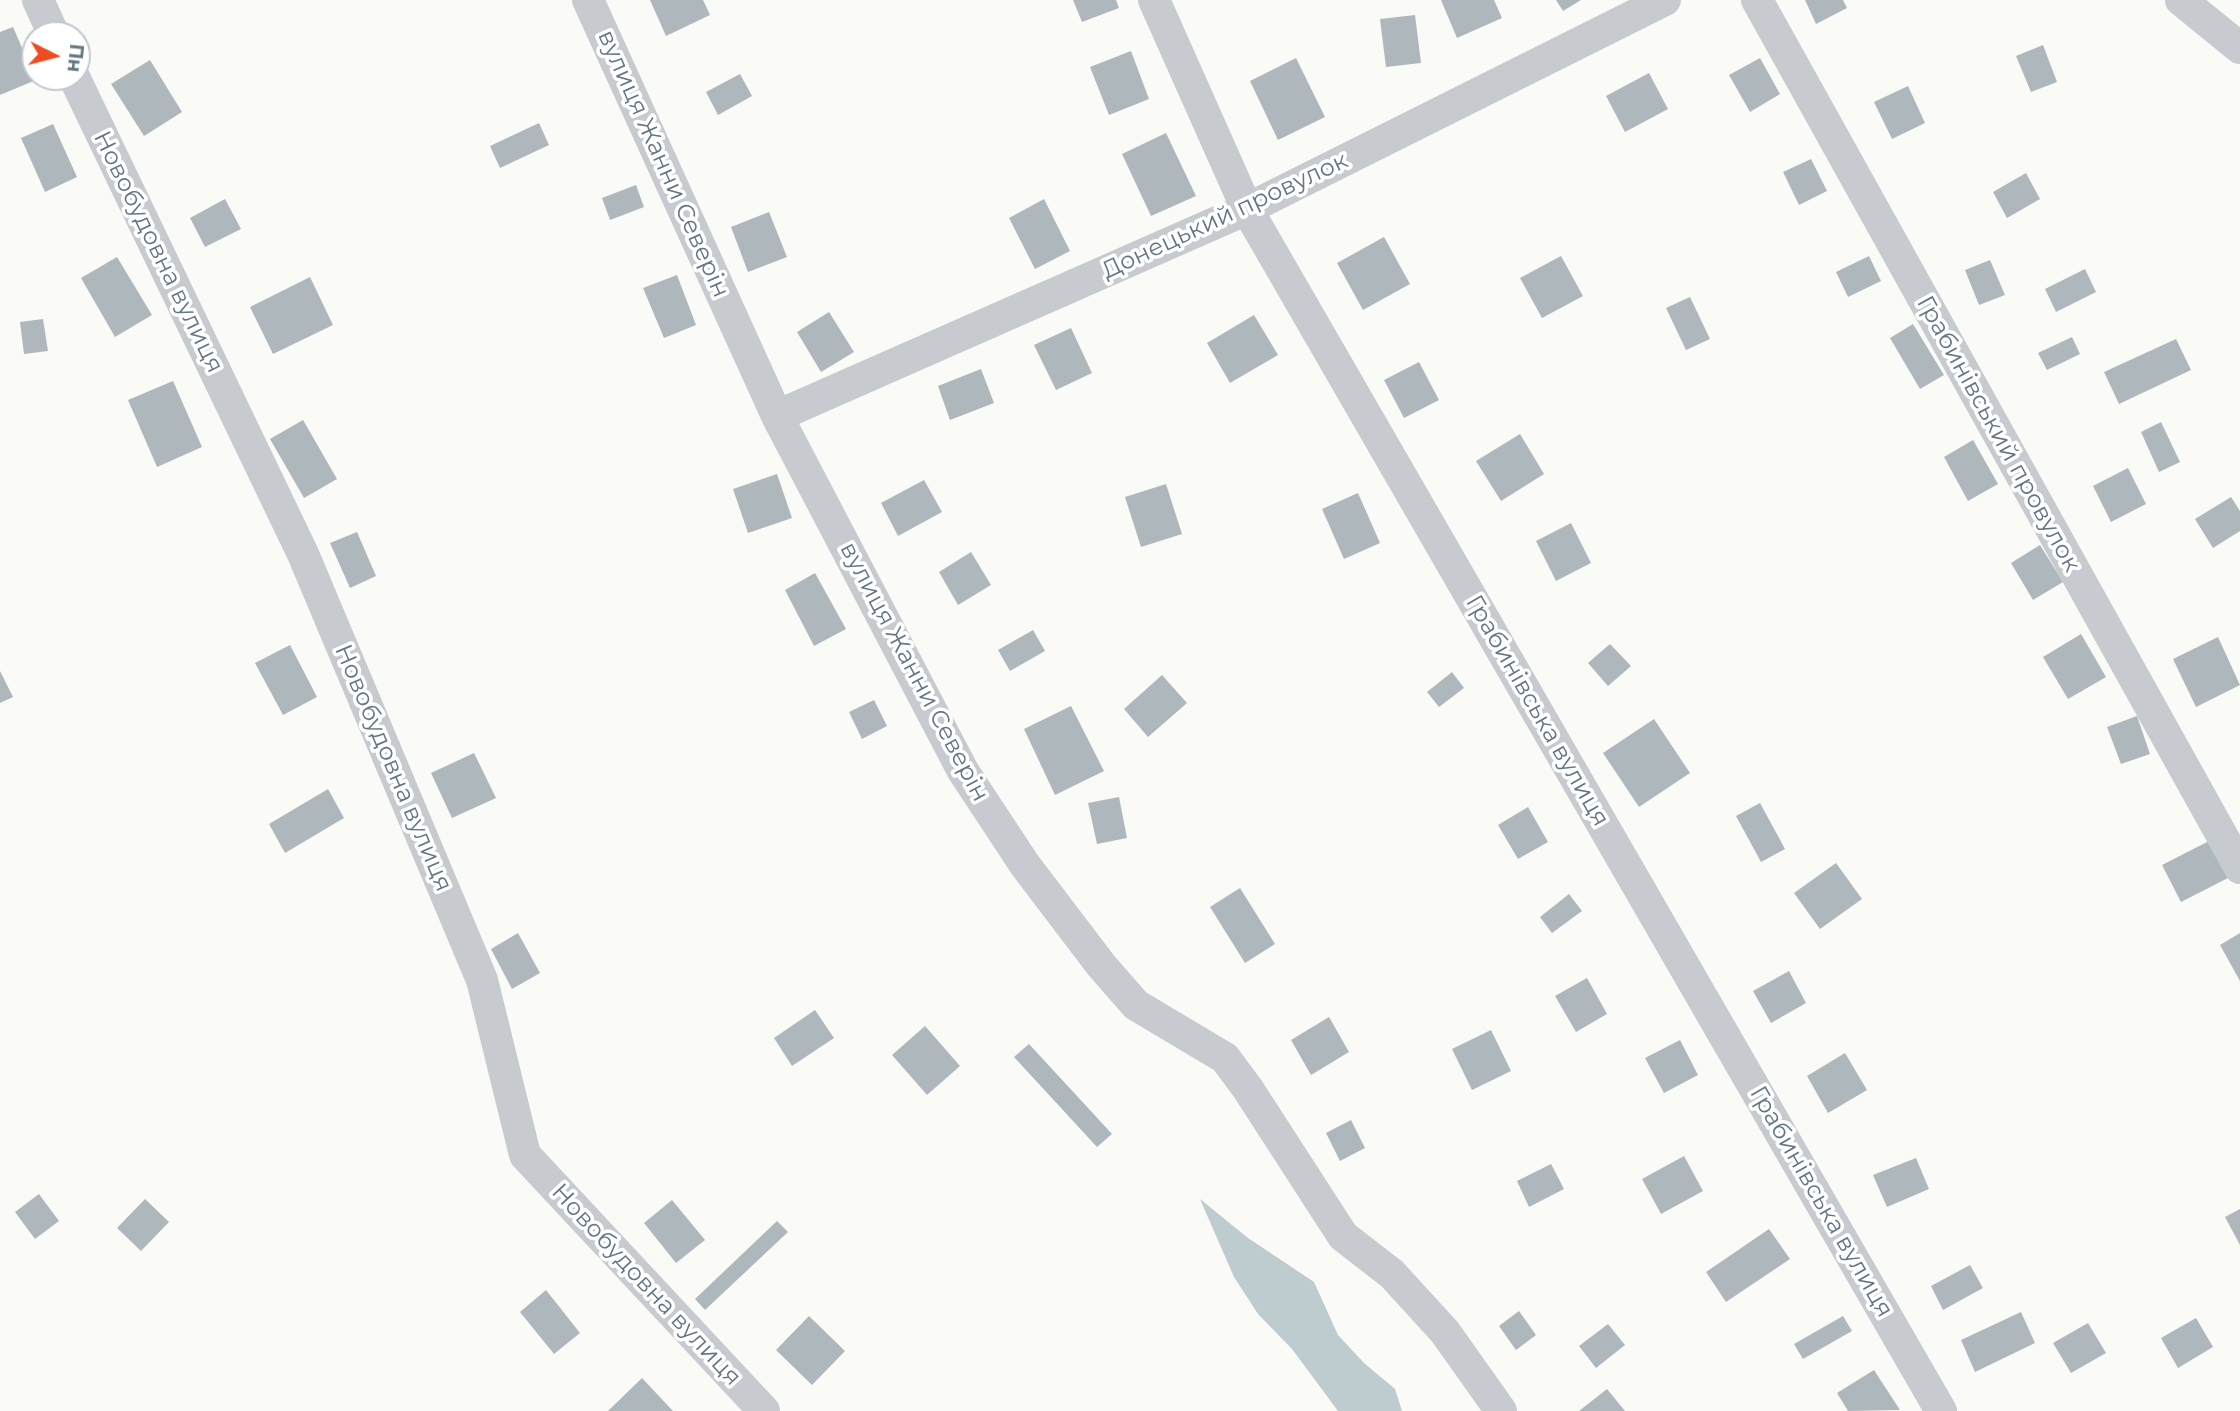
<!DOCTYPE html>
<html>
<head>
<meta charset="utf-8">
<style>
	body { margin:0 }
	#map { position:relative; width:2240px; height:1411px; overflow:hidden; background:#fafaf7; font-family:Montserrat,sans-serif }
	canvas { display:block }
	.north { position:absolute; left:21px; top:21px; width:70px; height:70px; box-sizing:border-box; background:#fff; border:2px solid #c1c8ce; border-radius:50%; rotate:96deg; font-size:19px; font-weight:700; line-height:28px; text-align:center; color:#637684 }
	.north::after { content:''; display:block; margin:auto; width:24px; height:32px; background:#ee4d23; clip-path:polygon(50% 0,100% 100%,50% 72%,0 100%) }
</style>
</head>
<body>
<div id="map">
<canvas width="2240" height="1411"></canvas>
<div class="north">Пн</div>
</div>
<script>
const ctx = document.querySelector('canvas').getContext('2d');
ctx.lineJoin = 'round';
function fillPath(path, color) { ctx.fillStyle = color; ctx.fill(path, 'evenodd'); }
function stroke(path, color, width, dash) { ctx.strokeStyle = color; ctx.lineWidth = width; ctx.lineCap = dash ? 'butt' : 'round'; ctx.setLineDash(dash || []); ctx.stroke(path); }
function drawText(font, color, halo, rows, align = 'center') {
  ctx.font = font + ' Montserrat,sans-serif'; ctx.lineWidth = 7; ctx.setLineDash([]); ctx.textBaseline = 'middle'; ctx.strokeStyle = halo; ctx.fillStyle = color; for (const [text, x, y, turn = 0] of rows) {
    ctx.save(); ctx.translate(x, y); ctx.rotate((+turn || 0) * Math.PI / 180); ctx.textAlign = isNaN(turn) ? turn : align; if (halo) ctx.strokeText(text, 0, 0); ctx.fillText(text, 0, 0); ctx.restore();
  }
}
fillPath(new Path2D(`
	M1200,1199L1248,1238L1314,1282L1338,1335L1364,1363L1395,1389L1402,1411H1338L1292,1349L1258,1314L1234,1277Z`), '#becbcf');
fillPath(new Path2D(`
	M650,0H703L710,15L666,36Z
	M1073,0H1116L1119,8L1082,22Z
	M1441,0H1494L1502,18L1457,38Z
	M1556,0H1581L1563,11Z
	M1805,0H1843L1847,8L1816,24Z
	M1415,15L1421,63L1386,67L1380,19Z
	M13,27L36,80L0,95V32Z
	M2043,45L2057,82L2031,92L2016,56Z
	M1131,51L1149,99L1109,115L1090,67Z
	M1296,58L1325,117L1278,140L1250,81Z
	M1760,58L1780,94L1750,112L1729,75Z
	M150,60L182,112L144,136L111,84Z
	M1649,73L1668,109L1625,132L1606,96Z
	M740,74L752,96L718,115L706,92Z
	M1908,86L1925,123L1892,139L1874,102Z
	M539,123L549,145L500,168L490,146Z
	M53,124L77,177L45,192L21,138Z
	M1166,133L1196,196L1151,216L1122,154Z
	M1811,159L1827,191L1799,205L1783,172Z
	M2026,173L2040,199L2007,218L1993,192Z
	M636,185L644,207L610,220L602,198Z
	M225,199L241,229L205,247L190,218Z
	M1044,199L1070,251L1035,269L1009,218Z
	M769,212L787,257L748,272L731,227Z
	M1384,237L1410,284L1363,310L1337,263Z
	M1561,256L1583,296L1542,318L1520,278Z
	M1869,256L1881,281L1848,297L1836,272Z
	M117,257L152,315L115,337L81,278Z
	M1990,260L2005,295L1979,305L1965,270Z
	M2085,269L2096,292L2056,312L2045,289Z
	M677,275L696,325L664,338L643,288Z
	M310,277L333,325L273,354L250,307Z
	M1690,297L1710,339L1686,350L1666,308Z
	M829,312L854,352L821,372L797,332Z
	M1254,315L1278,355L1230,383L1207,343Z
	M43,319L48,351L24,354L20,322Z
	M1913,324L1944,375L1920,389L1890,338Z
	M1071,328L1092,373L1056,390L1034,345Z
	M2072,337L2080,354L2047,370L2038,353Z
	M2176,339L2191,370L2119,404L2104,372Z
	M1419,362L1439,400L1404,418L1384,380Z
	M981,369L994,403L950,420L938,386Z
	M173,381L202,447L157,467L128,400Z
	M303,420L337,479L304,498L270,439Z
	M2161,422L2180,462L2159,472L2141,432Z
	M1520,434L1544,474L1501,501L1476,461Z
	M1973,440L1998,484L1968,501L1944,457Z
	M2128,468L2146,504L2111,522L2093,486Z
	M777,474L792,518L748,533L733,489Z
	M924,480L942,512L898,536L881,503Z
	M1166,484L1182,534L1141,547L1125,497Z
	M1358,493L1380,543L1344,559L1322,509Z
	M2231,497L2240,511V531L2213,548L2195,519Z
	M1571,523L1591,563L1556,581L1536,541Z
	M357,532L376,576L350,588L330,543Z
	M2040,545L2063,582L2033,600L2011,563Z
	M971,552L991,585L958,605L939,572Z
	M815,573L846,629L814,646L785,590Z
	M1033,630L1045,651L1010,671L998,650Z
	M2081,634L2106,677L2068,699L2043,657Z
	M2218,637L2240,685L2196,707L2173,659Z
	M1610,644L1631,666L1608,686L1588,663Z
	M290,645L317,697L283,715L255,663Z
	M0,671L13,697L0,703Z
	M1452,672L1464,688L1439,707L1427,692Z
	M1162,675L1187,703L1148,737L1124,709Z
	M874,700L887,726L862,739L849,712Z
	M1071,706L1104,771L1055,795L1024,729Z
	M2137,716L2150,754L2121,764L2107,727Z
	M1654,719L1690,773L1639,807L1603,753Z
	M474,753L496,798L452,818L431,773Z
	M328,789L344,818L285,853L269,824Z
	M1119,797L1127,838L1097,844L1088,803Z
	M1760,803L1785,849L1761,862L1736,816Z
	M1528,807L1548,842L1518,859L1498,825Z
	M2209,841L2228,878L2181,902L2162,865Z
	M1836,863L1862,899L1820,929L1794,893Z
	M1240,888L1275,944L1245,963L1210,907Z
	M1569,894L1582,911L1552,933L1540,917Z
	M518,933L540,973L512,989L491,949Z
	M2240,933V981L2220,945Z
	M1789,971L1806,1003L1771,1023L1753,991Z
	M1587,978L1607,1014L1576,1032L1555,996Z
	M815,1010L834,1038L792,1066L774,1038Z
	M1329,1017L1349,1052L1311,1075L1291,1040Z
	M925,1026L960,1066L927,1095L892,1055Z
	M1491,1030L1511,1071L1472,1090L1452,1049Z
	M1680,1040L1698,1075L1664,1093L1645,1058Z
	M1029,1044L1112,1134L1097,1147L1014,1057Z
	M1845,1053L1867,1090L1828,1113L1807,1076Z
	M1351,1120L1365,1148L1340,1161L1326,1133Z
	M1684,1156L1703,1191L1661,1214L1642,1179Z
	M1916,1158L1929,1189L1887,1207L1873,1175Z
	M1551,1164L1564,1189L1529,1207L1517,1181Z
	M39,1194L59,1221L35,1239L15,1212Z
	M145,1199L169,1222L141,1251L117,1228Z
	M672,1200L705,1240L676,1263L644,1223Z
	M2240,1209V1245L2225,1217Z
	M777,1221L788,1232L705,1310L695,1299Z
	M1769,1229L1790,1259L1726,1302L1706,1272Z
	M1970,1265L1983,1288L1943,1310L1931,1286Z
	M546,1290L580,1333L554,1354L520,1312Z
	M1519,1311L1536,1335L1516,1350L1499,1326Z
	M2021,1312L2035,1343L1975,1372L1961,1340Z
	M809,1316L845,1351L812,1385L776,1350Z
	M1843,1316L1852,1331L1803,1359L1794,1344Z
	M2196,1318L2213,1347L2178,1368L2161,1338Z
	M2088,1323L2106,1353L2071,1373L2053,1343Z
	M1608,1324L1625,1345L1596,1368L1579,1346Z
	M1874,1370L1900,1410L1848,1411L1837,1393Z
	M642,1378L673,1411H608Z
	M1607,1389L1625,1411H1579Z`), '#aeb7bc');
stroke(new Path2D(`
	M38,0L54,35
	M588,0L777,416L963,771L1025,865L1101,965L1136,1005L1225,1058L1248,1089L1343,1236L1392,1274L1445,1332L1501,1411
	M1154,0L1247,209L1941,1411
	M1757,0L2240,868
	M2181,0L2240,48
	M74,77L303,554L482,980L525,1155L764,1411
	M777,416L1247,209L1665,0`), '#c7cbcf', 32);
drawText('24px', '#637684', '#fff', [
	["вулиця Жанни Северін",663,164,66],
	["Донецький провулок",1225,216,-25],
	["Новобудовна вулиця",158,252,64],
	["Грабинівський провулок",1998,434,61],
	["вулиця Жанни Северін",914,672,62],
	["Грабинівська вулиця",1537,711,60],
	["Новобудовна вулиця",393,768,67],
	["Грабинівська вулиця",1821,1202,60],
	["Новобудовна вулиця",646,1285,47]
]);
</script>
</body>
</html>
